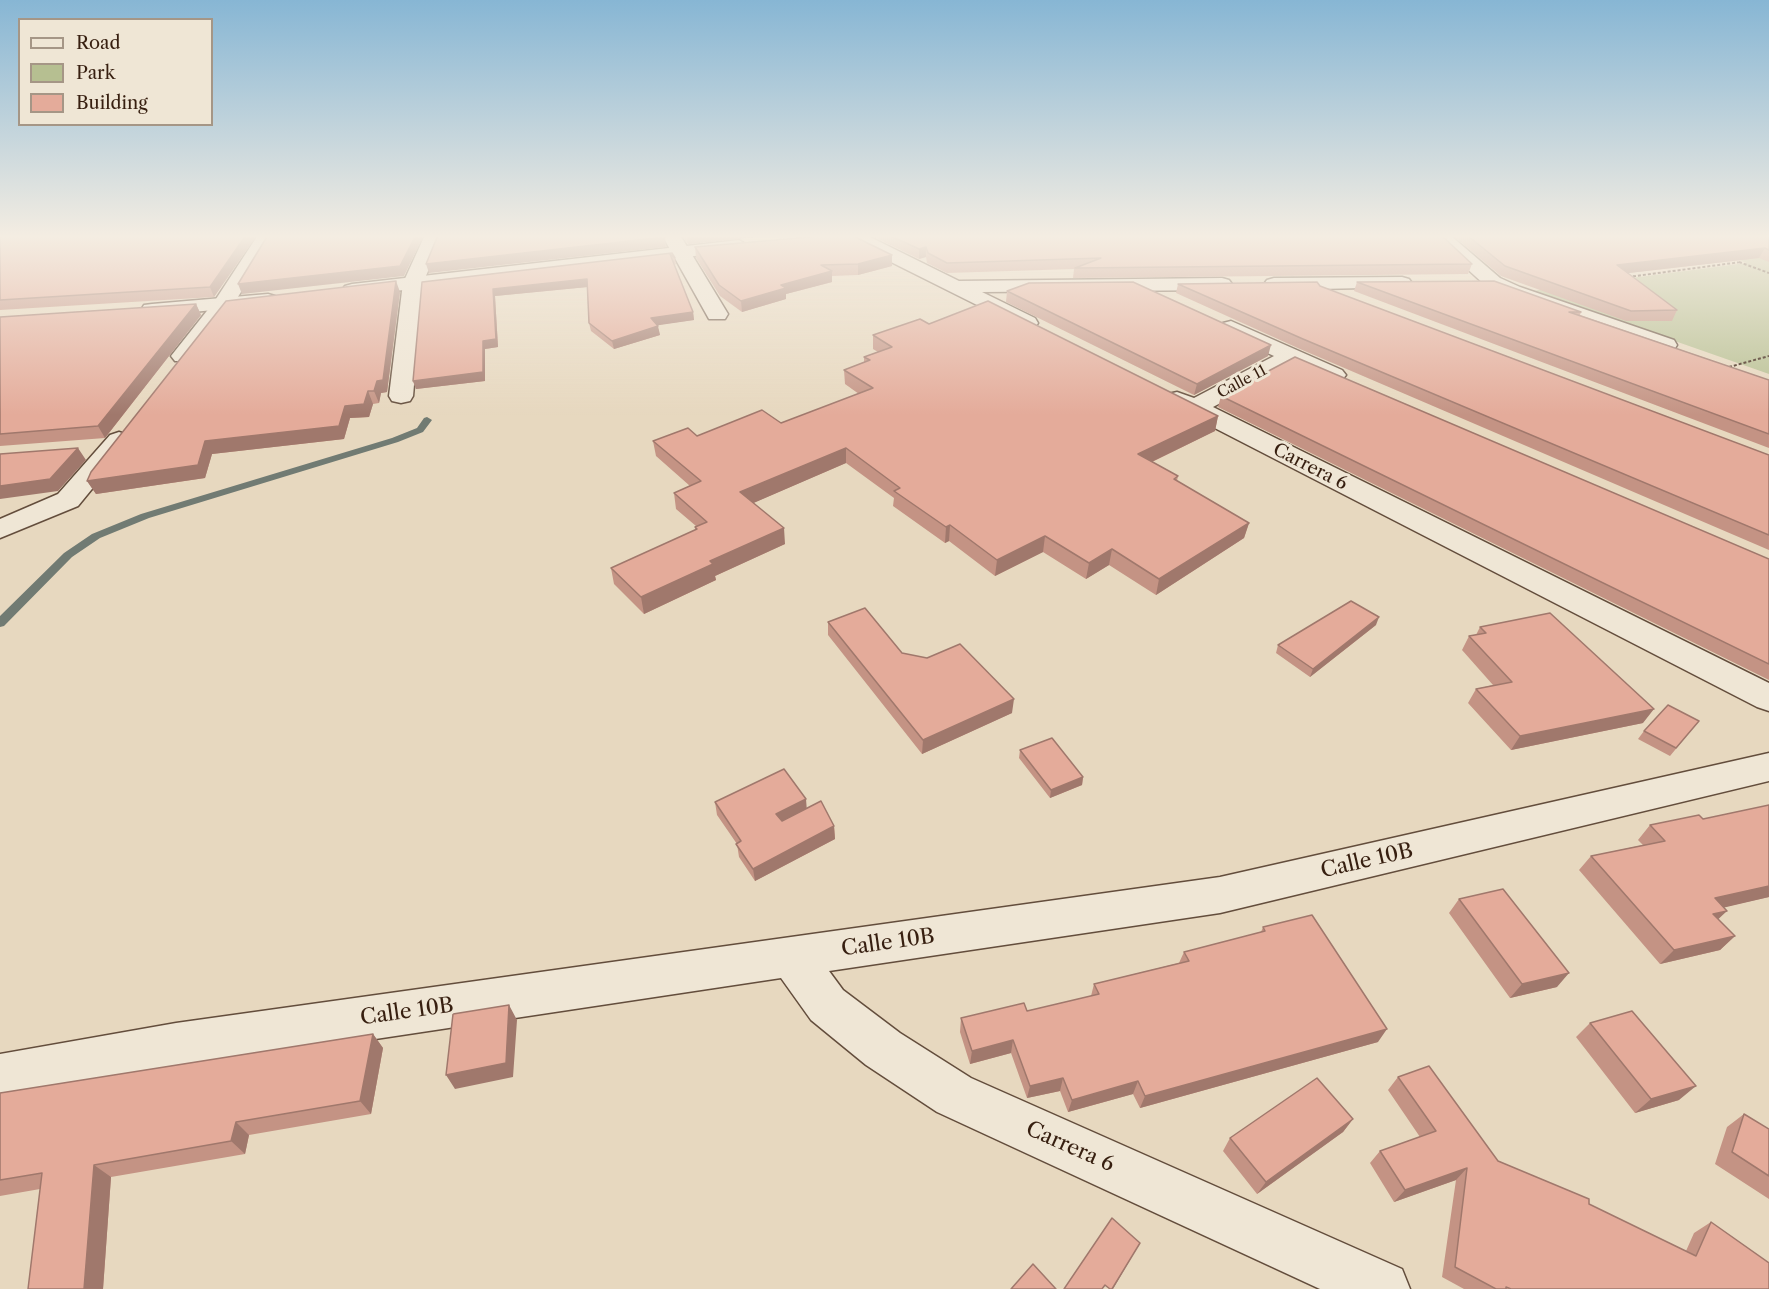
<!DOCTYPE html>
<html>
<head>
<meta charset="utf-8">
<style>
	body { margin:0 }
	#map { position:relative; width:1769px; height:1289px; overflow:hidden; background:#e7d8bf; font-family:"Libre Caslon Text",serif }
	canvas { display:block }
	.legend { position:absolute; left:18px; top:18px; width:195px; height:108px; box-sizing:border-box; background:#efe6d5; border:2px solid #a59686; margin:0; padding:8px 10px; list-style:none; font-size:18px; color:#371f10 }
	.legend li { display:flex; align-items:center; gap:12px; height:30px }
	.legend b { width:30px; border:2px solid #a59686 }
</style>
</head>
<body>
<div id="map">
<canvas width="1769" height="1289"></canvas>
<ul class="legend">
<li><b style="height:8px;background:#efe6d5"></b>Road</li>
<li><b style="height:16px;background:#b6bf91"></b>Park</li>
<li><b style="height:16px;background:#e4ab9a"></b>Building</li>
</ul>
</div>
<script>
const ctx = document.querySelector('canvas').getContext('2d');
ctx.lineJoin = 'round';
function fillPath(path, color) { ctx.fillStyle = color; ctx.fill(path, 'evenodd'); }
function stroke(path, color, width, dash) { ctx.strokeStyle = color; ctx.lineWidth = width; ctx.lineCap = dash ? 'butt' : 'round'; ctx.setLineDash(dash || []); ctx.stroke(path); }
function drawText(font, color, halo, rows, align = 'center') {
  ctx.font = font + ' "Libre Caslon Text",serif'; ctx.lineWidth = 6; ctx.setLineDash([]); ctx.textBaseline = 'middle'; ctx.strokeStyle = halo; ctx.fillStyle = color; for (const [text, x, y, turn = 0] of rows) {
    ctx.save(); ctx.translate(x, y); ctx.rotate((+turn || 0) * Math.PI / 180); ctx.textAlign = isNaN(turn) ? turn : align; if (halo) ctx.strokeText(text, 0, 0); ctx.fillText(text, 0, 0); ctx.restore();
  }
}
fillPath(new Path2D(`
	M1693,238L1769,241V374L1532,291L1746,263Z`), '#b6bf91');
fillPath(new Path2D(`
	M427,417L432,420L423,432L398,442L149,518L100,538L72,557L4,626L0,627V616L64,553L92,534L141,514L392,438L417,428L424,418Z`), '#717b73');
const minor = new Path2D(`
	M258,235H276L233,305L191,361H175L171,356L214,302Z
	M425,235H443L423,283L413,396L410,401L401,403L392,401L389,396L403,283Z
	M662,235H680L728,314L725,319H709Z
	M843,235H866L959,281L1222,278L1229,280L1232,284L1229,288L1222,290L982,292L1035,318L1038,323L1035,328L1027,330L845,239Z
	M1430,235H1450L1500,278L1520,287L1674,340L1677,345L1674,350H1658L1506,295L1486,286Z
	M1402,277L1409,279L1412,283L1409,287L1274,290L1267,288L1264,284L1267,280L1274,278Z
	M1231,321L1342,370L1346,375L1342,380H1326L1292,365L1213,407L1769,683V711L1757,707L1168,404L1165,399L1168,394L1177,392L1194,398L1274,356L1223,333L1220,328L1223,323Z
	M119,432L128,435L132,440L78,506L0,538V519L58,494L110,435Z
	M1769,753V781L1220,913L829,971L843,990L900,1033L971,1078L1402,1269L1410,1289H1320L937,1112L866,1065L811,1020L781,978L176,1069L0,1102V1054L176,1023L1220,877Z`);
const tertiary = new Path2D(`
	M739,240L749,246L746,250L352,296L345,294L342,290L345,286L352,284Z
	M268,294L275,296L279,300L275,304L152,316L144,315L141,310L144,305L152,304Z`);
stroke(minor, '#634d3c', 3);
stroke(tertiary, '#634d3c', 3);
stroke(new Path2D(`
	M1739,262L1769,273
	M1628,277L1741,262
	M1729,367L1769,356`), '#371f10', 2, [3, 2]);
fillPath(minor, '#efe6d5');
fillPath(tertiary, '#efe6d5');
fillPath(new Path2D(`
	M0,235H257L214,297L0,310Z
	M681,235H776L688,244Z
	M870,235H1441L1472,264L1468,274L1073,278L1074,269L947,273L927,263L926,257L919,259Z
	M1452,235H1769V262L1759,258L1628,273L1677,310L1672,321H1626L1501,276Z
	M695,247L892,266L858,275L832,276V282L786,294V299L742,312L720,296L696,258Z
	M672,253L675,258L676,265L674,263L693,312L694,320L657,325L660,335L614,349L591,331L589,323L587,287L495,296L498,347L485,349V381L416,389L413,381L422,282Z
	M1357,282L1581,312L1580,315L1769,380V448L1354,291Z
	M1178,284L1320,286L1769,455V550L1300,349L1176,293Z
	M1007,291L1268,356L1194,395L1006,302Z
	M400,292L387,392L381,393L379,403L373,404L369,417L350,418L344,439L212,454L205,478L96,494L87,481Z
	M196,304L201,315L105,438L0,446V317Z
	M929,324L1218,416L1215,431L1152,462L1178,476L1177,481L1249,523L1244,538L1156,595L1109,565L1086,579L1043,552L995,576L949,541L945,543L893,506L894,498L846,463L753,503L785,544L715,576L716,580L644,614L614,584L611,568L695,530V527L696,526L676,509L674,493L690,486L656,456L653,441L697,436L781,423L859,394L845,384L844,370L864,362V357L878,352L873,349V335Z
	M1221,396L1769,559V680L1218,407Z
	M828,622L902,653L1012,713L922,754L828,635Z
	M1376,625L1310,677L1276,653L1278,645Z
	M1480,627L1643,723L1511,750L1468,703L1476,689L1493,685L1462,650L1469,636L1476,635Z
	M1699,721L1670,756L1638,739L1644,731Z
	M1020,750L1083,777L1082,785L1050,798L1019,758Z
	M715,802L807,808L834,826L835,839L755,881L739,857L737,844L717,815Z
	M1650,825L1769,897L1724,907L1718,919L1735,936L1720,950L1660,964L1579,870L1591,856L1643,845L1638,840Z
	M1459,899L1557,987L1510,998L1449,913Z
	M1263,927L1378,1042L1140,1108L1133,1094L1068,1112L1060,1091L1027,1098L1011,1053L970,1064L960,1032L961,1018L1027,1011L1091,996L1094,984L1179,963L1184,952L1261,932Z
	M1590,1023L1679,1100L1635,1113L1576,1037Z
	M373,1034L383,1048L371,1114L249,1135L245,1154L111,1177L103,1289H28L40,1189L0,1196V1093Z
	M1398,1077L1498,1161L1686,1251L1694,1233L1711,1222L1769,1289H1464L1442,1277L1456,1180L1394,1202L1370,1163L1380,1151L1420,1137L1388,1090Z
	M1744,1114L1769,1129V1199L1715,1164L1727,1127Z
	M1353,1119L1343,1132L1257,1194L1223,1151L1230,1138Z`), '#c49384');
fillPath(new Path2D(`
	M246,235H257L214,297L210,287Z
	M416,235H424L404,276L242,294L238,284Z
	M687,235H776L688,244Z
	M665,237L666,247L429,273L426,264Z
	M926,247V257L919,259V249Z
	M1765,248L1759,258L1612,275L1617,265Z
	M892,255V266L858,275V264Z
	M832,271V282L786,294V299L742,312L741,301L781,285Z
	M587,279L588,287L495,296L498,347L485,349V381L416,389L413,381L483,341L493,289Z
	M396,281L400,292L387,392L381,393L379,403L374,391Z
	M196,304L201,315L105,438L98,426Z
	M693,312L694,320L653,326L651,318Z
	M658,326L660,335L614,349L612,341Z
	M1271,345L1268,356L1194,395L1197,384Z
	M368,391L373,404L369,417L350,418L344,439L212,454L205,478L96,494L87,481L205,441L345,406Z
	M1218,416L1215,431L1135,470L1138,454Z
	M78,448L86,460L58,491L0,499V486Z
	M846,448V463L742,508L740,492Z
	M1249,523L1244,538L1156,595L1159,579Z
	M950,525L949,541L945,543L946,527Z
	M784,528L785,544L715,576L716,580L644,614L641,597L710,561Z
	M1045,536L1043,552L995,576L997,560Z
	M1112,549L1109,565L1086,579L1089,563Z
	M1379,617L1376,625L1310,677L1313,669Z
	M1014,699L1012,713L922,754L923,740Z
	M1654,709L1643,723L1511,750L1520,736Z
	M1083,777L1082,785L1050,798L1051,790Z
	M806,799L807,812L778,827L776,814Z
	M834,826L835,839L755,881L753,869Z
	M1769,886V897L1701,913L1715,898Z
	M1727,911L1712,925L1713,914Z
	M1735,936L1720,950L1660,964L1674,950Z
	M1569,973L1557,987L1510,998L1522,984Z
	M509,1005L517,1020L513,1077L455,1089L446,1075Z
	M1387,1029L1378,1042L1140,1108L1145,1096Z
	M373,1034L383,1048L371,1114L360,1101Z
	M1013,1040L1011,1053L970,1064L972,1051Z
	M1063,1078L1060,1091L1027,1098L1030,1086Z
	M1138,1081L1133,1094L1068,1112L1072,1100Z
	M1696,1086L1679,1100L1635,1113L1651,1099Z
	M1353,1119L1343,1132L1257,1194L1266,1182Z
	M236,1122L249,1135L245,1154L231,1141Z
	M94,1165L111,1177L103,1289H84Z
	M1467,1168L1456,1180L1394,1202L1405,1190Z
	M1140,1243L1113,1289H1112Z`), '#a0786c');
const building = new Path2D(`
	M0,235H246L210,287L0,300Z
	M268,235H416L400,266L238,284Z
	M438,235H663L665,237L426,264Z
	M832,235H851L892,255L858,264L821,265L832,271L781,285L786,288L741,301L719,285L695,247Z
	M889,235H1441L1472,264L1075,268L1101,258L947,263L928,253L926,247L919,249Z
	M1467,235H1769V250L1765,248L1617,265L1677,310L1631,311L1505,266Z
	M672,253L675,258L670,254L693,312L651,318L658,326L612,341L589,323L587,279L493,289L496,339L483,341V372L413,381L422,282Z
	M396,281L383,380L377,381L374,391H368L364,404L345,406L339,426L205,441L198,465L87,481L91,472L226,301Z
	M1494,281L1581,312H1569L1769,380V434L1357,282Z
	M1133,282L1271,345L1197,384L1007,291L1029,283Z
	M1317,282L1320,286L1769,455V535L1303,339L1178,284Z
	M988,301L1218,416L1138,454L1178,476L1174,479L1249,523L1159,579L1112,549L1089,563L1045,536L997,560L950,525L946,527L894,491L900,488L846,448L740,492L784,528L710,561L713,564L641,597L611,568L697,529L695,527L707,522L674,493L701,481L653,441L688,428L697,436L762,410L781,423L873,388L844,370L870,360L864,357L892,347L873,335L920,319L929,324Z
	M196,304L98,426L0,434V317Z
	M1295,357L1769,559V664L1221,396Z
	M78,448L50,479L0,486V454Z
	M1351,601L1379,617L1313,669L1278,645Z
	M865,608L902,653L927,658L960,644L1014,699L923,740L828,622Z
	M1550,613L1654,709L1520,736L1476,689L1512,682L1469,636L1486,633L1480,627Z
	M1668,705L1699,721L1676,748L1644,731Z
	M1052,738L1083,777L1051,790L1020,750Z
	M784,769L806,799L776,814L782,821L821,801L834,826L753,869L736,844L741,841L715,802Z
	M1769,805V886L1715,898L1727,911L1713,914L1735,936L1674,950L1591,856L1665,841L1650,825L1699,815L1703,819Z
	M1503,889L1569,973L1522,984L1459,899Z
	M1312,915L1387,1029L1145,1096L1138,1081L1072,1100L1063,1078L1030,1086L1013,1040L972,1051L961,1018L1024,1003L1027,1011L1099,994L1094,984L1189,961L1184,952L1265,931L1263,927Z
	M509,1005L506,1063L446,1075L453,1014Z
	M1632,1011L1696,1086L1651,1099L1590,1023Z
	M373,1034L360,1101L236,1122L231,1141L94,1165L84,1289H28L42,1173L0,1180V1093Z
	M1429,1066L1498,1161L1589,1199V1204L1696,1256L1711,1222L1769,1263V1289H1511L1506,1287V1289H1496L1455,1267L1467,1168L1405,1190L1380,1151L1436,1131L1398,1077Z
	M1317,1078L1353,1119L1266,1182L1230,1138Z
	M1744,1114L1769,1129V1176L1732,1152Z
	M1112,1218L1140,1243L1112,1289H1110L1105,1285L1102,1289H1064Z
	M1033,1264L1056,1289H1011Z`);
fillPath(building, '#e4ab9a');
stroke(building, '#a0786c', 1.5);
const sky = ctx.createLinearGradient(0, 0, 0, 415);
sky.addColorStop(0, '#87b6d4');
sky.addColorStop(0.57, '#f4ede2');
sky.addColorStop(1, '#f4ede200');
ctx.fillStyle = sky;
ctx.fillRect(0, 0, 1769, 415);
drawText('15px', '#371f10', '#efe6d5', [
	["Calle 11",1242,382,-28]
]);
drawText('18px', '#371f10', '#efe6d5', [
	["Carrera 6",1310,467,27]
]);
drawText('21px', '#371f10', '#efe6d5', [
	["Calle 10B",1367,861,-13],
	["Calle 10B",888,943,-8],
	["Calle 10B",407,1012,-8],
	["Carrera 6",1070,1147,24]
]);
</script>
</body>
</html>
